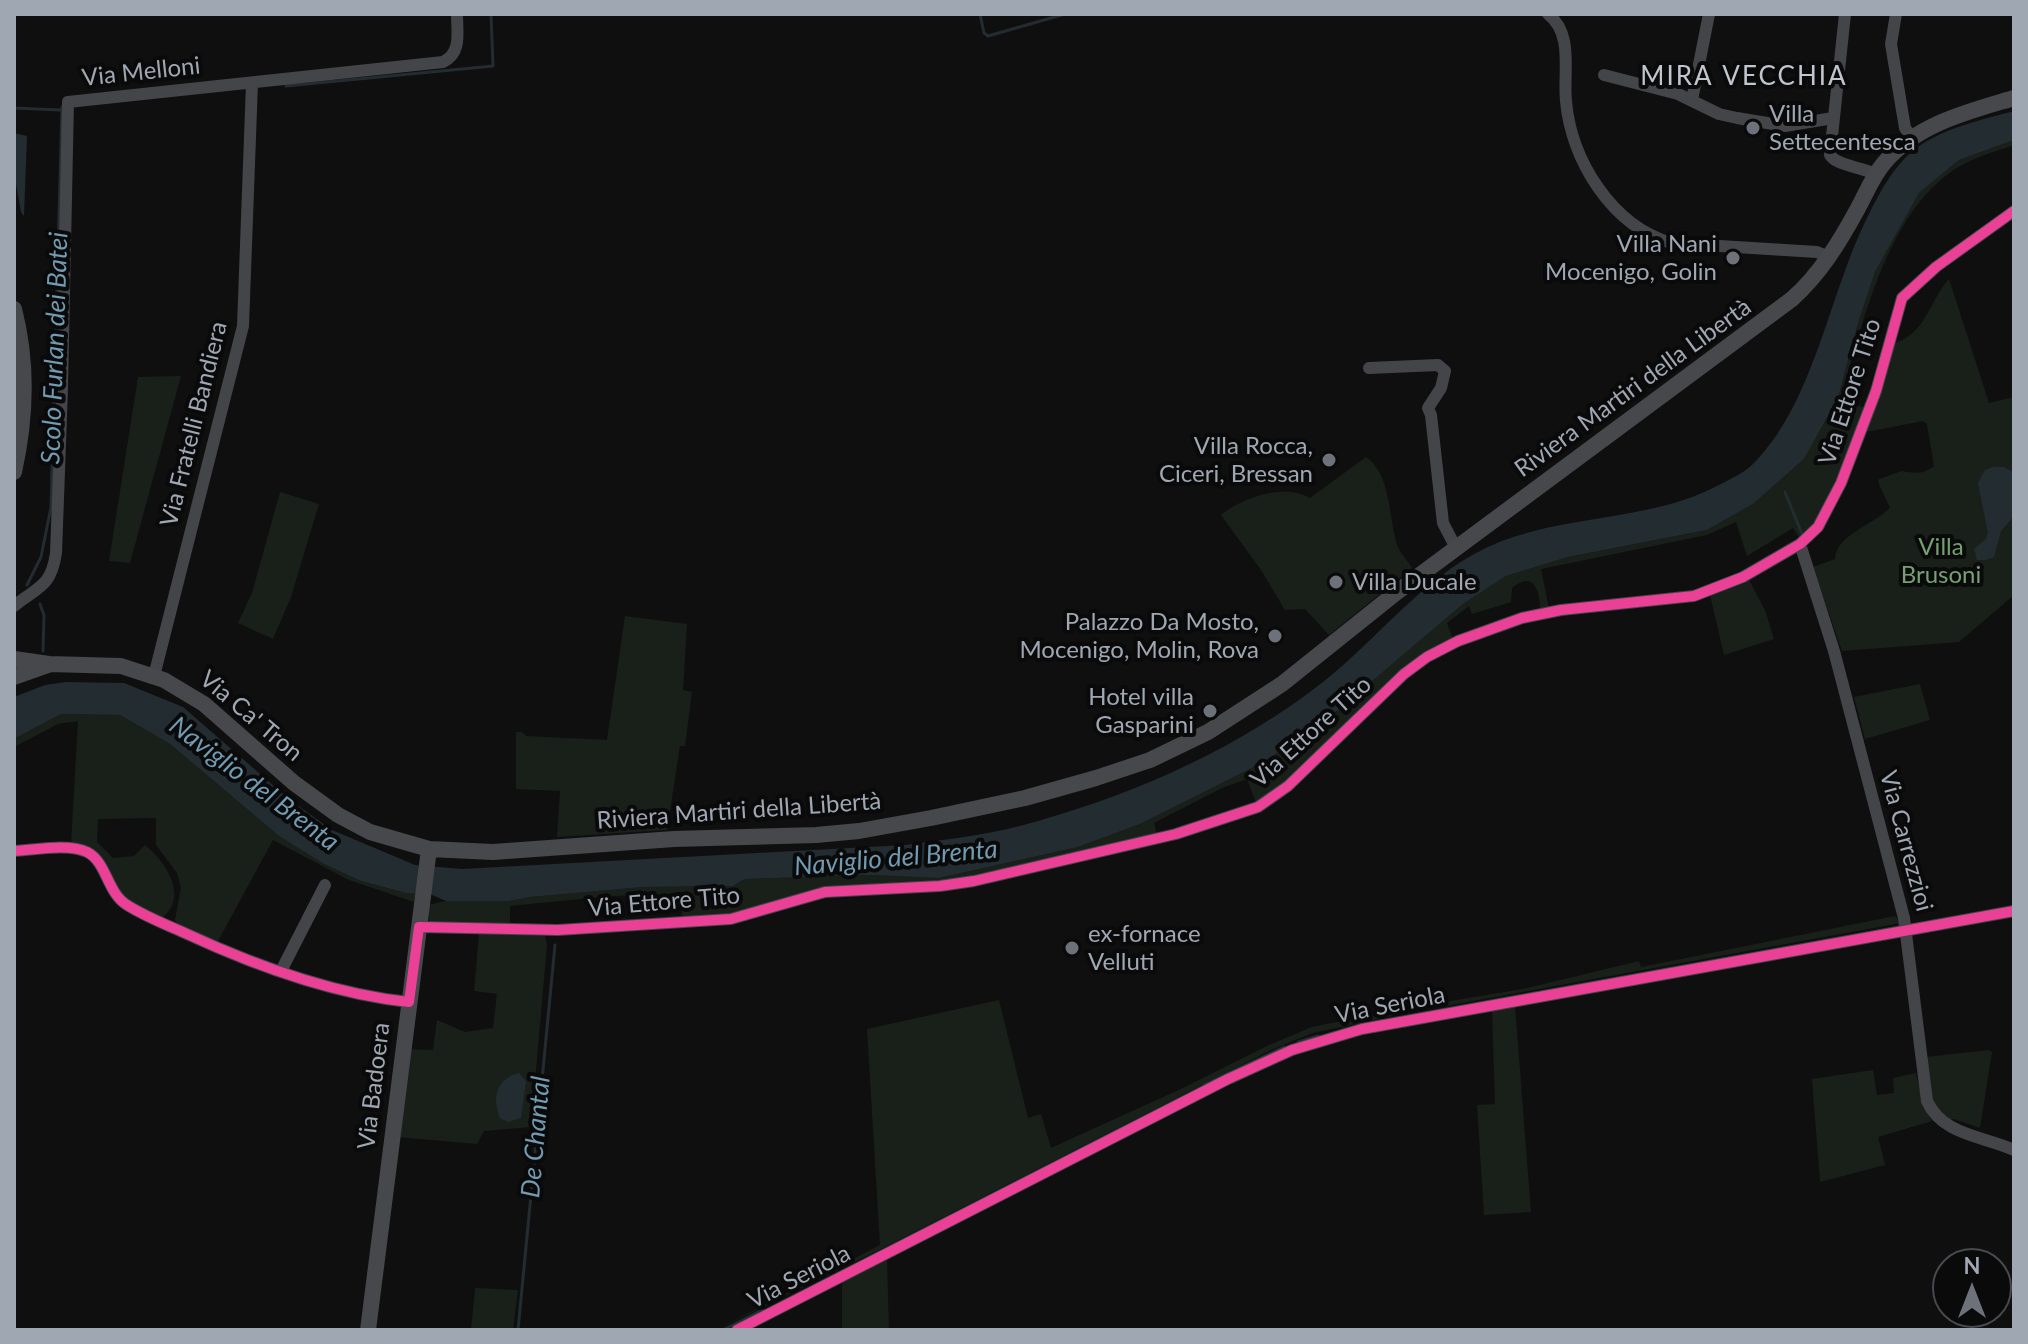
<!DOCTYPE html>
<html>
<head>
<meta charset="utf-8">
<style>
	body { margin:0 }
	#map { position:relative; width:2028px; height:1344px; overflow:hidden; background:#0f0f10; font-family:Lato,sans-serif }
	canvas { display:block }
	.frame { position:absolute; inset:0; border:16px solid #9fa7b3; pointer-events:none }
	.north { position:absolute; left:1932px; top:1248px; width:80px; height:80px; box-sizing:border-box; background:#0a0a0b; border:2px solid #46494e; border-radius:50%; rotate:0deg; font-size:22px; font-weight:700; line-height:32px; text-align:center; color:#9fa7b3 }
	.north::after { content:''; display:block; margin:auto; width:28px; height:36px; background:#6d727a; clip-path:polygon(50% 0,100% 100%,50% 72%,0 100%) }
</style>
</head>
<body>
<div id="map">
<canvas width="2028" height="1344"></canvas>
<div class="frame"></div>
<div class="north">N</div>
</div>
<script>
const ctx = document.querySelector('canvas').getContext('2d');
ctx.lineJoin = 'round';
function fillPath(path, color) { ctx.fillStyle = color; ctx.fill(path, 'evenodd'); }
function stroke(path, color, width, dash) { ctx.strokeStyle = color; ctx.lineWidth = width; ctx.lineCap = dash ? 'butt' : 'round'; ctx.setLineDash(dash || []); ctx.stroke(path); }
function drawText(font, color, halo, rows, align = 'center') {
  ctx.font = font + ' Lato,sans-serif'; ctx.lineWidth = 8; ctx.setLineDash([]); ctx.textBaseline = 'middle'; ctx.strokeStyle = halo; ctx.fillStyle = color; for (const [text, x, y, turn = 0] of rows) {
    ctx.save(); ctx.translate(x, y); ctx.rotate((+turn || 0) * Math.PI / 180); ctx.textAlign = isNaN(turn) ? turn : align; if (halo) ctx.strokeText(text, 0, 0); ctx.fillText(text, 0, 0); ctx.restore();
  }
}
fillPath(new Path2D(`
	M2014,140V145C1997,151 1978,156 1962,165C1888,206 1863,322 1841,398L1867,409L1818,520L1800,539L1793,528L1747,556L1736,522L1707,535L1541,569L1549,609H1540C1540,590 1533,570 1512,588L1511,602L1472,614L1469,606L1447,623L1453,639L1296,775L1256,803L1247,779L1222,788L1154,823L1157,835L966,878L900,884L733,914L682,919L681,894L611,896L510,906V926L429,922L428,905L446,901H509L530,897L643,887L733,886L745,879L870,875L939,878L1078,847L1140,824L1260,764L1318,727L1463,604L1506,576L1568,557L1707,530L1753,504L1804,459L1838,398L1859,320L1875,272L1919,193L1959,160Z
	M1949,279L1989,403L2014,397V595L1959,642L1842,651L1813,567L1835,559C1836,535 1873,525 1890,508L1878,482L1879,479L1902,471C1914,473 1923,475 1934,466L1927,424L1923,421L1866,432L1891,344C1925,337 1929,301 1949,279Z
	M181,376L130,563L109,561L138,377Z
	M1366,457C1392,474 1388,521 1398,547C1401,554 1408,561 1412,568L1329,635L1305,609L1285,610L1261,570L1221,515C1243,497 1285,483 1310,498Z
	M280,492L319,504L291,597L273,639L238,623L252,593Z
	M1749,580L1765,610L1774,639L1724,655L1710,595Z
	M625,616L687,624L683,690L692,692L685,746H680L667,830L557,837L560,791L516,789V732H522L526,736L607,740Z
	M1920,684L1930,720L1865,739L1854,697Z
	M61,714L120,715L170,744L279,836L324,864L361,881L406,893L416,892L414,902L349,880L273,840L218,941L178,925L175,920L181,888L177,873L156,845V818L98,819L97,842L113,858L134,856L145,845C165,861 189,896 163,917L135,905L119,892L107,870L71,845L78,721L58,724L14,747V739Z
	M1895,916L1901,923L1396,1015L1313,1033L1271,1050L881,1249L716,1330L880,1245L867,1029L999,1000L1028,1118L1041,1114L1051,1148L1183,1088L1269,1045L1312,1027L1396,1010L1523,989L1639,961L1641,967Z
	M479,933L545,936L547,945L531,1127L484,1131L477,1144L397,1137L407,1049L433,1050L437,1020L465,1032L493,1028L497,994L474,991Z
	M1515,1007L1531,1212L1484,1215L1477,1105L1495,1104L1492,1009Z
	M1989,1050L1992,1052L1980,1128L1954,1119L1948,1120L1933,1105L1926,1057Z
	M1873,1070L1877,1095L1894,1093L1893,1078L1916,1073L1922,1100L1932,1121L1878,1137L1885,1165L1820,1182L1812,1079Z
	M887,1260L889,1330H842V1282Z
	M475,1288L518,1290L513,1330H471Z`), '#19201a');
fillPath(new Path2D(`
	M2014,111V140L1959,160L1919,193L1875,272L1859,320L1838,398L1804,459L1753,504L1707,530L1568,557L1506,576L1463,604L1318,727L1260,764L1140,824L1078,847L939,878L870,875L745,879L733,886L643,887L530,897L509,901H446L430,894L406,893L361,881L324,864L279,836L170,744L120,715L61,714L14,739V697L45,685L66,682L124,683L183,707L290,800L332,830L415,865L462,869L905,845C950,839 995,834 1038,821C1140,792 1240,747 1323,682C1379,638 1423,577 1488,547C1561,513 1648,523 1719,485C1730,479 1741,474 1750,467C1814,406 1828,296 1867,218C1880,192 1892,168 1915,149C1943,128 1981,120 2014,111Z
	M14,133L27,136L24,216L21,212L14,173Z
	M1993,467H2003L2014,472V516L2001,531L1994,557L1986,560H1977L1974,549L1986,539L1988,533L1978,483L1985,470Z
	M519,1073L526,1081L521,1118L508,1122L500,1118C492,1098 496,1079 519,1073Z`), '#232c31');
stroke(new Path2D(`
	M980,14L984,33L988,36L1065,14
	M286,86L493,66L491,14
	M14,108L60,110
	M1785,492L1802,534
	M27,585L41,557L51,507L62,107
	M40,604L44,615L43,651
	M1298,1042L1318,1036
	M1204,1085L1284,1047
	M518,1330L555,945
	M723,1330L762,1310`), '#232c31', 3);
stroke(new Path2D(`
	M1548,14C1574,34 1563,72 1566,101C1571,160 1612,226 1671,243L1817,252L1829,257
	M1845,14L1830,155C1837,166 1862,167 1875,174
	M1896,14L1891,44L1905,128L1912,138
	M1604,75L1678,94L1719,114L1737,118L1785,126L1833,118
	M1692,100L1709,14
	M1369,368L1438,365L1445,371L1441,388L1428,408L1431,415L1443,523L1456,548
	M1800,544L1834,651L1904,918L1927,1101C1942,1135 1983,1136 2014,1150
	M14,606C37,587 51,588 56,553L62,389L68,102L443,62C462,53 457,33 457,14
	M154,676L243,326L252,83
	M14,851C35,850 67,843 87,852C107,862 107,893 127,905C146,917 167,925 187,934C256,966 333,994 409,1002
	M419,927L558,930L731,919L825,892L940,886L974,881L1176,834L1258,807L1288,786L1404,674L1427,657L1458,641L1522,618L1561,610L1694,596L1743,577L1800,544L1818,527L1841,483L1876,391L1902,298L1936,267L2014,211
	M281,971L325,885
	M737,1330L1228,1079L1292,1050L1362,1029L2014,911`), '#444549', 12);
stroke(new Path2D(`
	M14,309C28,363 26,418 14,472
	M14,659L49,664L121,666L164,680L204,704L294,783L338,815L370,832L429,849L493,852L674,839L816,835L859,831L931,818L1025,798L1096,778L1150,760L1208,732L1282,684L1397,592L1792,299C1820,274 1839,243 1857,210C1866,194 1872,177 1884,163C1917,124 1967,112 2014,98
	M14,677L48,665
	M368,1330L429,849`), '#46484b', 16);
stroke(new Path2D(`
	M14,851C35,850 67,843 87,852C107,862 107,893 127,905C146,917 167,925 187,934C256,966 333,994 409,1002L419,927L558,930L731,919L825,892L940,886L974,881L1176,834L1258,807L1288,786L1404,674L1427,657L1458,641L1522,618L1561,610L1694,596L1743,577L1800,544L1818,527L1841,483L1876,391L1902,298L1936,267L2014,211
	M737,1330L1228,1079L1292,1050L1362,1029L2014,911`), '#ea4096', 10);
for (const [x, y, r, color] of [
	[1753,128,8,"#6d727a"],
	[1733,258,8,"#6d727a"],
	[1329,460,8,"#6d727a"],
	[1336,582,8,"#6d727a"],
	[1275,636,8,"#6d727a"],
	[1210,711,8,"#6d727a"],
	[1072,948,8,"#6d727a"]
]) { const dot = new Path2D(); dot.arc(x, y, r, 0, 2 * Math.PI); ctx.fillStyle = color; ctx.fill(dot); stroke(dot, '#0a0a0b', 3); }
drawText('24px', '#9fa7b3', '#0a0a0b', [
	["Via Melloni",141,72,-6],
	["Riviera Martiri della Libertà",1633,388,-36],
	["Via Ettore Tito",1850,392,-72],
	["Via Fratelli Bandiera",194,424,-76],
	["Via Ca' Tron",251,716,40],
	["Via Ettore Tito",1311,732,-42],
	["Riviera Martiri della Libertà",739,811,-4],
	["Via Carrezzioi",1906,841,75],
	["Via Ettore Tito",664,902,-5],
	["Via Seriola",1390,1005,-11],
	["Via Badoera",374,1086,-83],
	["Via Seriola",799,1277,-27]
]);
drawText('24px', '#9fa7b3', '#0a0a0b', [
	["Villa",1769,114,"left"],
	["Settecentesca",1769,142,"left"],
	["Villa Nani",1717,244],
	["Mocenigo, Golin",1717,272],
	["Villa Rocca,",1313,446],
	["Ciceri, Bressan",1313,474],
	["Villa Ducale",1352,582,"left"],
	["Palazzo Da Mosto,",1259,622],
	["Mocenigo, Molin, Rova",1259,650],
	["Hotel villa",1194,697],
	["Gasparini",1194,725],
	["ex-fornace",1088,934,"left"],
	["Velluti",1088,962,"left"]
], 'right');
drawText('24px', '#75a074', '#0a0a0b', [
	["Villa",1941,547],
	["Brusoni",1941,575]
]);
ctx.letterSpacing = '2px';
drawText('26px', '#c0c5ce', '#0a0a0b', [
	["MIRA VECCHIA",1744,77]
]);
ctx.letterSpacing = '0px';
drawText('italic 26px', '#729ab1', '#0a0a0b', [
	["Scolo Furlan dei Batei",55,348,-88],
	["Naviglio del Brenta",254,784,37],
	["Naviglio del Brenta",896,858,-5],
	["De Chantal",536,1137,-85]
]);
</script>
</body>
</html>
